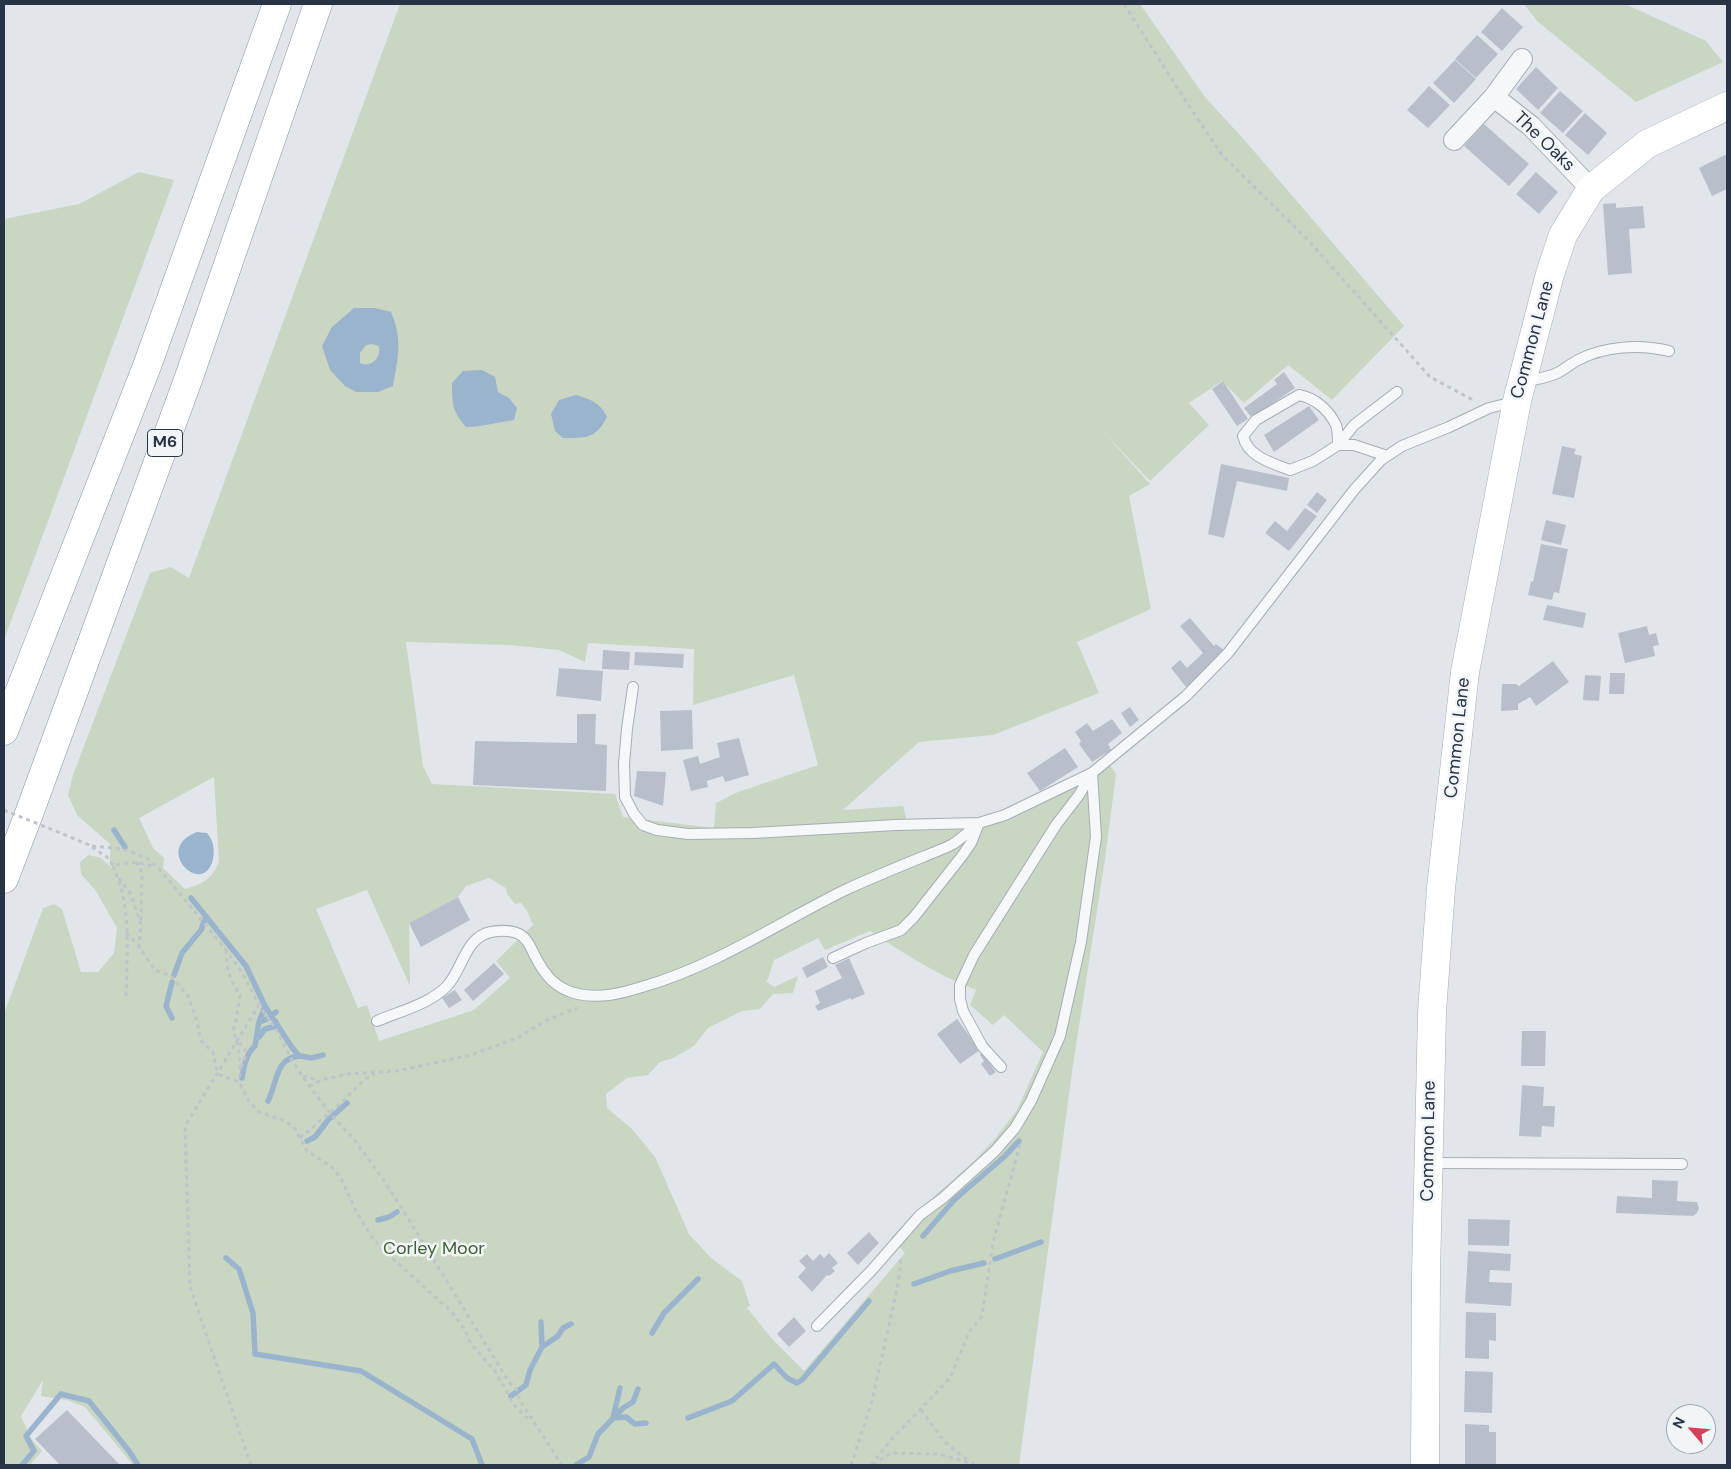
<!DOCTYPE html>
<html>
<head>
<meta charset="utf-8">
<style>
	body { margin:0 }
	#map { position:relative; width:1731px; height:1469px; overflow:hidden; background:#e2e6eb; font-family:"DM Sans",sans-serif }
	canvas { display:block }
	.frame { position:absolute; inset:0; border:5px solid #283345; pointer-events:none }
	.north { position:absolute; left:1666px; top:1404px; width:50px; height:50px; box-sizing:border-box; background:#f2f5f8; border:1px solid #a1a7b0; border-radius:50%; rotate:297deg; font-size:14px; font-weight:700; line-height:20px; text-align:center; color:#283345 }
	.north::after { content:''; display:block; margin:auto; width:18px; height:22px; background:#d93e59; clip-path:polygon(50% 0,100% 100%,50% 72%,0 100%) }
</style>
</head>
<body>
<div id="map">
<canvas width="1731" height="1469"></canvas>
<div class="frame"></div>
<div class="north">N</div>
</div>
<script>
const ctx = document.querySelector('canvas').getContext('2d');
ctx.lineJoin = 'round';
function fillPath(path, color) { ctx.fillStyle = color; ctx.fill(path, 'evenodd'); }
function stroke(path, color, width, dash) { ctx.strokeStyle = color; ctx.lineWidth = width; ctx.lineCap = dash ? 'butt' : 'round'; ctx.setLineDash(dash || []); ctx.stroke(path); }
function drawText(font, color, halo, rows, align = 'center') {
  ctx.font = font + ' "DM Sans",sans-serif'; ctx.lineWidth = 5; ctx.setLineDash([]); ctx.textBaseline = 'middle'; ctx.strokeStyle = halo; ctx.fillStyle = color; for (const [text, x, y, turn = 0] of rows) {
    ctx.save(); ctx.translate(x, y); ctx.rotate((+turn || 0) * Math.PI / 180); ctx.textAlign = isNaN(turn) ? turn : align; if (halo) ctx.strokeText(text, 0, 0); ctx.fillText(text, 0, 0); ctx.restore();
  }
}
fillPath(new Path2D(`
	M400,4H1140L1205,97L1247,143L1404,326L1332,400L1288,365L1244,403L1222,381L1189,403L1209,425L1150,481L1100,428L1150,484L1129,496L1151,609L1077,642L1099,693L993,735L919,742L843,810L903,806L907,821L993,818L1107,761L1116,774L1105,859L1073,1065L1019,1465H133L85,1407L67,1400L41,1396L43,1380L21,1416L32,1440L42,1451L30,1465H4V1014L43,908L54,904L62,909L81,972H98L114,953L117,928L96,891L81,874L80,862L89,855L101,858L113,869L110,862V844L77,815L68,795L73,775L150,573L171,567L189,578ZM406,642L509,645L559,650L585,662L588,643L694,649L693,705L794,675L818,765L738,792L716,803L714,828L623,817L615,794L432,784L423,766ZM214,777L219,861C213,879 202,884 185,889L163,868L164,858L153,848L139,818ZM489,878L506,888L507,894L515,904L521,903L527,911L533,925L496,961L510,978L474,1010L379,1041L367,1005L358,1008L316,909L367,890L410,986L409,923L458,897L466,886ZM870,931C904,954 938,975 976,990L970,1005L993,1025L1004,1015L1043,1052L1017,1110L994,1140L972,1163L912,1216L891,1238L905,1253L804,1371L773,1340L747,1308L750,1306L742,1281L711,1258L689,1234L655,1157L632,1129L607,1108L606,1094L627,1078L648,1075L660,1062L673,1058L694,1046L708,1028L742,1011L760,1009L773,994L793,993L798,976L774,987L766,981L768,979L774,960L818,938L825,950Z
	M1524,4H1625L1706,41L1723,62L1636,102L1537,21Z
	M139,172L174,180L4,640V219L79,204Z`), '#c8d6c2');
fillPath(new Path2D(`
	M354,308H375L391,312C403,340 398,357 393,386L378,392H356L345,386L330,370L322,346L332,327ZM372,344L379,346C381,358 372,368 360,363V353L366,345Z
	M482,370L495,377L498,392L509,398L517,408L514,420C498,422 482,427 466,427C452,411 452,403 452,383L463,371Z
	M576,395C590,399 601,403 607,417C596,439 586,438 563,438L555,431L551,414L559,400Z
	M197,832L207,833C213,840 215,849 213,859C204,899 151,849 197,832Z`), '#9ab4ce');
stroke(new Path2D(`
	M114,830L125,847
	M191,898L246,966L265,1006L291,1046L299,1056
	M174,975L182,953L201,930L206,916
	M172,982L166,1006L172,1018
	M259,1022L265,1020L276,1012
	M259,1037L265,1029L276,1026V1022
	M242,1078C244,1066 246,1054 255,1046L259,1022L265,1006
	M268,1101C277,1084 275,1057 300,1056C304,1056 308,1058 312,1058C315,1057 320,1056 323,1055
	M307,1141L315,1137L328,1120L347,1103
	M378,1220L389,1217L397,1212
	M923,1236L954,1200L1005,1156L1019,1141
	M226,1258L239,1269L253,1313L255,1354L361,1371L472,1439L482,1465
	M995,1259L1041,1242
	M914,1284L950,1271L984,1263
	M652,1333L664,1313L698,1279
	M542,1347L558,1336L563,1328L571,1324
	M620,1388L613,1418L626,1417L635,1424L646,1423
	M511,1396L526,1385L530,1370L542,1347L541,1322
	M688,1418L732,1401L774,1364L787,1378L797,1383L802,1380L869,1301
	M22,1465L34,1451L26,1436L61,1394L89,1401L129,1451L138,1465
	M576,1465L589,1457L598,1434L623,1408L633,1402L638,1389`), '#9ab4ce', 5.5);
fillPath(new Path2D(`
	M1502,8L1523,27L1502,51L1481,32Z
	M1477,35L1498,54L1476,78L1455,59Z
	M1455,60L1476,79L1454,103L1433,83Z
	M1536,67L1558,88L1538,110L1516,89Z
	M1429,86L1450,105L1428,128L1407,110Z
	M1560,91L1583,111L1563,133L1540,113Z
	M1585,113L1607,133L1588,155L1565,135Z
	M1484,124L1529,164L1509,186L1464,146Z
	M1727,154V189L1712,196L1699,168Z
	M1536,172L1558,192L1539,214L1516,194Z
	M1616,203V208L1643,206L1645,228L1629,229L1632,273L1608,275L1603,204Z
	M1284,372L1295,388L1252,418L1244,408L1277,384L1274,380Z
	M1223,381L1248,419L1237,426L1212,389Z
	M1309,406L1319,420L1274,452L1264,435Z
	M1562,446L1576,449L1574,454L1582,456L1574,498L1552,494Z
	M1221,464L1289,478L1287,491L1237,481L1224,538L1208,534Z
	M1317,492L1327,500L1317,513L1307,505Z
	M1305,508L1317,516L1289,551L1265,533L1275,521L1287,531Z
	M1546,520L1566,525L1561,545L1541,540Z
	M1541,544L1568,549L1559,593L1554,592L1552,600L1528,595L1531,581L1533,582Z
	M1547,605L1586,613L1583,628L1543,620Z
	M1190,618L1214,646L1216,644L1228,653L1186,687L1171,668L1180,660L1187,668L1203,653L1180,626Z
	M1647,626L1649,635L1656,633L1659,645L1653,646L1655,656L1625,663L1618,633Z
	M603,650L630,652L629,670L602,669Z
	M635,652L684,654L683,668L634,665Z
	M1553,661L1569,682L1536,706L1530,697L1518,704V710L1501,711L1502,684H1516L1519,686Z
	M559,668L603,671L601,701L556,696Z
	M1610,673H1625L1624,694H1609Z
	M1585,675L1601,676L1599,701L1583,700Z
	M1130,707L1139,720L1130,727L1121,713Z
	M692,710L693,749L661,751L660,711Z
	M577,714H596L595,744L607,745L606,791L473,785L475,741L577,743Z
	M1112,719L1122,733L1108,744L1111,750L1092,762L1079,744L1081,741L1075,732L1087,723L1093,731Z
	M739,738L749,775L725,782L723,776L707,781L708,787L691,791L683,760L698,756L700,764L720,757L717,743Z
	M1065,748L1078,767L1040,791L1027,773Z
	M637,771L666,772L663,806L634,796Z
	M458,897L470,920L421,947L409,923Z
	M823,957L828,967L807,978L802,968Z
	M849,958L865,994L851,1000V998L818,1011L815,1006L820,1003L815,991L842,978L835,965Z
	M494,963L504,974L473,1001L464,990Z
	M455,990L462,1000L449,1008L442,998Z
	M957,1019L980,1050L960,1064L937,1034Z
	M1522,1031H1546L1545,1066H1521Z
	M982,1053L996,1072L990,1076L981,1064L984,1061L980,1055Z
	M1522,1085L1544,1087L1543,1106H1555L1554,1127L1542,1126L1541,1137L1519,1136Z
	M1652,1180L1678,1181L1677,1201L1697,1202L1699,1208L1697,1213L1693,1216L1616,1213L1617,1196L1652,1198Z
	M1468,1219L1510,1220L1509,1246L1468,1245Z
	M869,1232L879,1243L858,1265L847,1253Z
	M1468,1251L1511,1254L1510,1271L1490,1270L1489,1282L1512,1283L1511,1306L1465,1303Z
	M829,1253L838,1263L832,1268L835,1271L829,1276L827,1275L812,1292L798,1277L806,1268L799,1261L807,1254L813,1261L820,1254L824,1258Z
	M1466,1312L1496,1313V1341L1489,1340V1359L1465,1358Z
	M794,1317L806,1331L789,1347L777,1334Z
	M1465,1371L1493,1372L1492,1413L1464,1412Z
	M67,1410L120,1465H60L35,1439Z
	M1465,1424L1489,1425V1432H1496V1465H1465Z`), '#b9bfca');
const lane = new Path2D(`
	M1525,382C1535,379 1545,378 1555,374C1563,371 1570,364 1578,360C1605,346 1639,344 1669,351
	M1338,445C1338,439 1338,430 1336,425C1329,410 1315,398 1299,395L1256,420L1243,436C1248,457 1272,463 1290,470L1313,461L1338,445H1354L1387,456
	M1338,445L1354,425L1397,392
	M633,687L627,729L624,764L625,797L634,814L643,825L657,830L688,834L753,833L896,825L979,823L1005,815L1092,773L1186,696L1228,653L1354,490L1381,460L1402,446L1449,427L1489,408L1514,402
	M377,1021C400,1011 430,1004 447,986C463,969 465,937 491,932C503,930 518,929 526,940C530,944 532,951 535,956C545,976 556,989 578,994C601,999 623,993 645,986C717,965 778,923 845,890C871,878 898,867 925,856C934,852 944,849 953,844C962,838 971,830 979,823L971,843L962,856L914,917L901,930L866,943L833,958
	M1430,1163L1682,1164
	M817,1326L871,1271L920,1215L943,1198L995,1151L1015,1128L1031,1101L1060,1036L1081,942L1096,837L1092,773L1079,795L1056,825L996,920L974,955L960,985V999L963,1011L982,1046L1001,1067`);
const street = new Path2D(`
	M1494,97L1531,126L1591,189
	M1454,140L1494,97L1522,59`);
const secondary = new Path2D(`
	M1425,1465L1426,1274L1432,1012L1441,888L1465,672L1517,401L1550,274L1563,235L1591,189L1647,144L1727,106`);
const highway = new Path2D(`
	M4,731L147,366L277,4
	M4,879L30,811L189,377L318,4`);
stroke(lane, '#a6adb6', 12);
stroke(street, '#a6adb6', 22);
stroke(secondary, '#a6adb6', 29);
stroke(highway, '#8893a3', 29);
stroke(new Path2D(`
	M1124,4L1185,100L1222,155L1307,239L1430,377L1475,401
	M92,846L122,849L137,854L148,859L162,872L226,950L243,974L260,1007L276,1029L293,1062L309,1086L335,1119L353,1138L378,1172L401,1207L509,1382L516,1388L519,1399L562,1465
	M92,847L107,857L113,866C127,862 141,861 154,867
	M136,862L140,866L142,875L141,921
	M113,866C132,907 127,954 126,998
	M119,878L130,893L141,924L139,947L155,970L171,976L188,996L197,1021L200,1038L203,1043L213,1052L216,1067L220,1075L239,1082L249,1101L259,1112L286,1121L295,1129L307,1151L332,1167L342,1180L356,1211L371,1236L382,1249L452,1312L465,1330L471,1344L495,1371L514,1405L530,1421
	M126,933L139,946
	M226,950L227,965L231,980L240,995L237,1016L233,1031C240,1048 241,1064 239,1082
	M239,1043C249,1050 246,1057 241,1067
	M303,1076L318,1080
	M309,1086L322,1080L346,1074L397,1071L471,1055L517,1038L549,1019L577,1008
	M300,1138L344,1100L365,1079L375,1074
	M921,1410L945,1442L970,1462
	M251,1465L190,1287L185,1126L259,1005
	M851,1465L872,1401L897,1289L901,1264L900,1259
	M871,1465L891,1440L950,1378L969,1332L982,1316L993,1242L1020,1145
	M873,1465L891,1453L939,1454L974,1464`), '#c0c4ca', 3, [4, 4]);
stroke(lane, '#f5f7f9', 10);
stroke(street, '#f5f7f9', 20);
stroke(secondary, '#fff', 28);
stroke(highway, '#fff', 28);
stroke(new Path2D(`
	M4,810L92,846`), '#c0c4ca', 3, [4, 4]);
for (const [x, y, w] of [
	[165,443,35]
]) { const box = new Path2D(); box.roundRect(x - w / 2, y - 13.5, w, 27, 4); ctx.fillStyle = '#f2f5f8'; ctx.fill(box); stroke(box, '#283345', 1); }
drawText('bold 16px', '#283345', null, [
	["M6",165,443]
]);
drawText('18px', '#283345', '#f2f5f8', [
	["The Oaks",1544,142,44],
	["Common Lane",1533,340,-75],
	["Common Lane",1458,738,-84],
	["Common Lane",1429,1141,-89]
]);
drawText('18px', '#3e6234', '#f2f5f8', [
	["Corley Moor",434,1249]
]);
</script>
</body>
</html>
